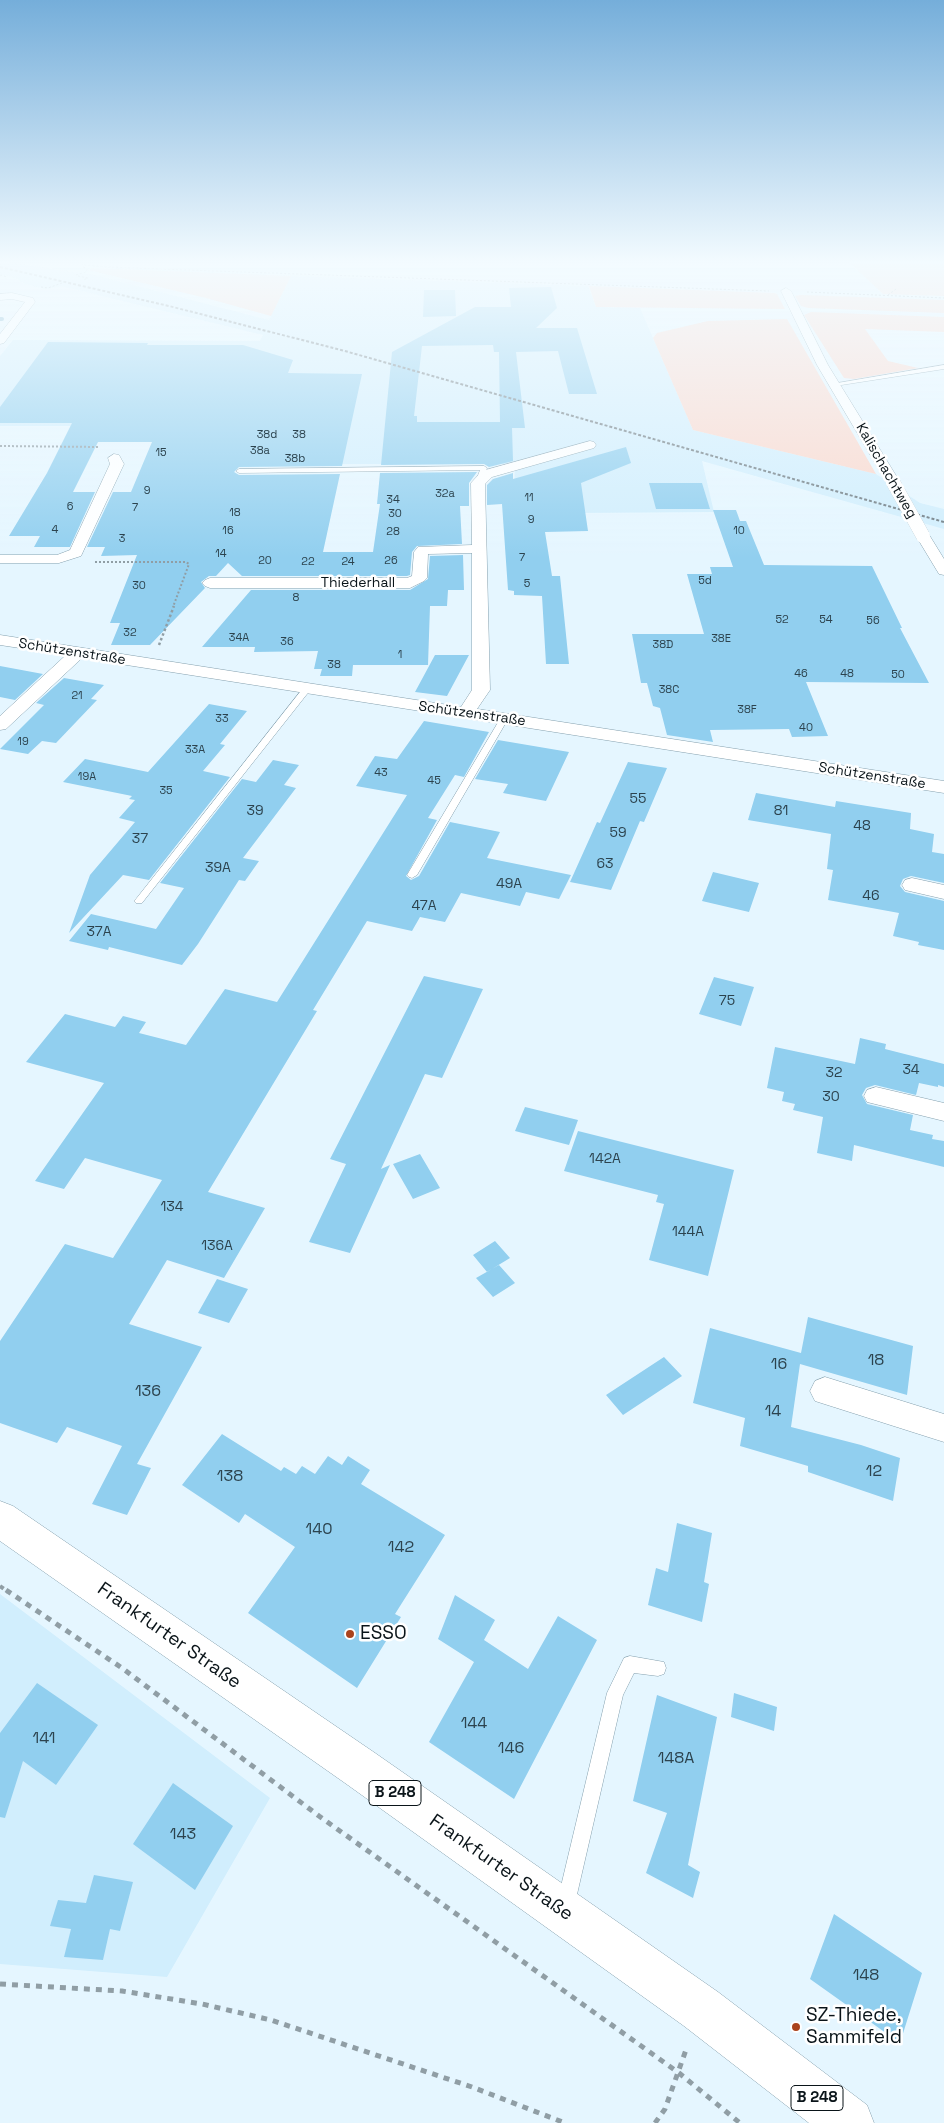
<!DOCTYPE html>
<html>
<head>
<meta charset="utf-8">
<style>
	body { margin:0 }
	canvas { display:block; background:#e5f6ff }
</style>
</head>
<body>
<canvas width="944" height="2123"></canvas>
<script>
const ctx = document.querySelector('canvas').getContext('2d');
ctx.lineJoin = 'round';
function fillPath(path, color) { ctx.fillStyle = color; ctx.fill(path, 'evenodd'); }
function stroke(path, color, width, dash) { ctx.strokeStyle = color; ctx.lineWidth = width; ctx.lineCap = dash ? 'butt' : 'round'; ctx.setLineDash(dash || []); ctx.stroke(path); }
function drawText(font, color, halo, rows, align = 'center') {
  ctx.font = font + ' "Space Grotesk",sans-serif'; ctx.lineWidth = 5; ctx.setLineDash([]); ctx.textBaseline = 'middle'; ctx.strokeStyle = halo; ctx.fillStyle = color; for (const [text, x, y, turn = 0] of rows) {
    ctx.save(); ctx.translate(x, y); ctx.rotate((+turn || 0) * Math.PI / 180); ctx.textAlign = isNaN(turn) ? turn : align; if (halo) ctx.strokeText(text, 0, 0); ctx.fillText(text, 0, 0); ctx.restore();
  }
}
fillPath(new Path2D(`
	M0,261L94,275L269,320L291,276L588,286L596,307L640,308L693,430L876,474L920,503L944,509V529L702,461L714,512L570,513L514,490L515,464H314L320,426H0V356L13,340L260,341L263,335L61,286L46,289L25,284L16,278L0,274Z
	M0,1594L270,1798L167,1977L0,1964Z`), '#d1eefd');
fillPath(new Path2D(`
	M848,261H944V296L883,294Z
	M92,268L291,276L271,316L206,298L88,270Z
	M589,286L774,293L777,294L785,309L596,307Z
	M800,295L944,300V313L808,308L801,306L795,296Z
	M811,312L944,317V332L865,329L888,361L918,368L854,379L844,378L804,315Z
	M787,319L876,474L693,430L653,338L657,333L708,321Z`), '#fbd8cd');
stroke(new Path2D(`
	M0,319H2`), '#69a6c6', 4);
fillPath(new Path2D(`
	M551,287L557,308L536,328H577L597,394H569L558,351L516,352L525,428H512L513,461L489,467L484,464L381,465L392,352L475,307H511L509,288ZM493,345L494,352H499L500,422H417V416H414L422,346Z
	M424,290H455L456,316L423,317Z
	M48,342L148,343L147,345H243L293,360L288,373L362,374L342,466L239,467L234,472L239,475L340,474L323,552H373L380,504H377L380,473L477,472L469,483V506H460L462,544L417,546L412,552L410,575L407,576H242L228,563L216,576H209L201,582L205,588L150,645H111L120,623H110L137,555L101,556L105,547H87L113,492H131L152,442H98L73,492H95L70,547H34L40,536H9L47,473L72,423H0V407Z
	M626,447L631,463L581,483L588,531L545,532L552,576H560L569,664H546L542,596L514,595V591L508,590L502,504L487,505V485L493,479L513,473V479Z
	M649,483H702L710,509H656Z
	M713,510H736L740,521H746L764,565L872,566L902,628H900L929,683L806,682L828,736L792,737L789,729L710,730L713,742L667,735L660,708L653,706L647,683H641L632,634H704L687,574H712L710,567H733Z
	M463,555L464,590H448L447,606H430L428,665H353L352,676H320L322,669H314L318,651L254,652L255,647H202L251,590H410L428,579L430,556Z
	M435,655H469L447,696L415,692Z
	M0,666L43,674L15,700L0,697Z
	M64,678L104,685L91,699L97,700L56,743L42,741L28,754L0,749L44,705L36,703Z
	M209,704L247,711L220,744L225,745L203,771L230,777L149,880L123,875L69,933L90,875L135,822L119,818L135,800L129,799L132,796L63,782L85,759L148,772Z
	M424,721L489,732L464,777L455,775L428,818L437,820L406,876L411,880L419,876L450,822L500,832L487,858L571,875L559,899L526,892L520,906L461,893L445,922L420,917L412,931L367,921L313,1010L317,1011L208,1192L265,1208L224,1278L167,1260L129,1324L202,1347L137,1464L151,1468L127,1515L92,1504L122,1446L67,1427L57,1443L0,1423V1341L65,1244L113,1258L162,1180L85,1158L64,1189L35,1181L104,1083L26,1062L65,1014L115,1027L123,1016L146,1022L139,1033L186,1045L225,989L277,1002L407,795L356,786L375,756L397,759Z
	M498,740L569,752L546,801L503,793L508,784L475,779Z
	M273,760L299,765L284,785L296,788L243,858L259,861L245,881L239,880L198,944L182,965L109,947L108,950L69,941L91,914L156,929L184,888L160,883L242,779L256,782Z
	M628,762L667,768L644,822L640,821L611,890L570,882L597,822L600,823Z
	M756,793L835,807L836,801L911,813L910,829L934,834L932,852L944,854V883L911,876L903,879L900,886L905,892L944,901V950L918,945L919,942L893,936L899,913L828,900L833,870L827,869L831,834L748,820Z
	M713,872L759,883L749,912L702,901Z
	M424,976L483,989L442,1078L425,1074L381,1169L390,1165L350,1253L309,1242L346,1164L330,1159Z
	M714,977L754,987L741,1026L699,1014Z
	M860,1038L886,1044L885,1049L944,1064V1087L938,1085V1087L919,1083L916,1095L875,1085L866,1088L862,1095L867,1104L913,1115L910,1130L933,1135L932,1139L944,1141V1167L854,1145L852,1161L817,1153L823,1117L793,1110L795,1104L782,1101L784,1092L767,1088L775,1047L855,1064Z
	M525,1107L578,1120L569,1145L515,1131Z
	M578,1131L734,1170L708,1276L649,1260L664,1204L656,1202L658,1195L564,1171Z
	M420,1154L440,1188L413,1199L393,1164Z
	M495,1241L510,1258L487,1272L473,1255Z
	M499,1265L515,1283L493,1297L476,1278Z
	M217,1279L248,1289L229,1323L198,1313Z
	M808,1317L913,1346L907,1395L800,1364L791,1427L861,1445L900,1458L893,1501L808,1472V1466L740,1446L745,1418L693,1403L710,1328L801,1353Z
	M664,1357L682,1376L623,1415L606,1395Z
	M222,1434L281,1471L284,1467L296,1474L302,1466L315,1474L328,1456L342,1465L348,1456L370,1470L361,1484L445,1535L395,1614L401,1617L357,1688L248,1613L295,1547L245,1514L239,1523L182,1485Z
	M677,1523L712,1533L704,1582L709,1584L702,1622L648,1605L656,1568L668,1572Z
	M455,1595L495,1620L484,1640L528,1669L558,1616L597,1640L514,1799L429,1742L474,1662L438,1639Z
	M37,1683L98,1725L56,1785L23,1761L5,1818L0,1817V1733Z
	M734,1693L777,1707L774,1731L731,1717Z
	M657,1695L717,1717L688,1865L700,1872L693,1898L646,1873L667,1813L633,1801Z
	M173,1783L233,1826L195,1890L133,1844Z
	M94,1875L133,1882L120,1931L110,1929L103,1960L64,1957L71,1929L50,1926L58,1900L86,1903Z
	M834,1914L922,1973L900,2043L810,1979Z`), '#91cfef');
const lane = new Path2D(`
	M944,365V369L835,386L832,384Z
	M484,466L487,468L482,481L479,483L476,481L480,470L239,473L236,471L239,469Z
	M304,687L311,689L142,903H136L134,901L136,899Z
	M504,716L508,719L417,875L412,878L409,877L407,875L500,719Z
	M630,1656L664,1662L666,1668L664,1674L658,1676L634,1673L623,1695L575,1903L572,1909L566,1912L560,1909L557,1903L607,1693L624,1658Z`);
const street = new Path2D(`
	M786,288L791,291L828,365L900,482L898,485H888L817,365L781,291Z
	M12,293L33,298L35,302L4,343L0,344V334L25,302L12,299L0,300V294Z
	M590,441L594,442L596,445L594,448L492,477L485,484L490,690L477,709L944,781V793L82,658L6,729L0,730V716L66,655L0,645V635L461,707L472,690V553L428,554L427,578L424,581L410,588H210L205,586L202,583L205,580L210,578H407L412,576L414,552L418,547L472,545L471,483L482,471Z
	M114,454L119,455L124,464L81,556L59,563H0V555H57L70,550L110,464L108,458Z
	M923,532L928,533L944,559V575L939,574L916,536L918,533Z
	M912,878L944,885V899L905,890L902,885L905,880Z
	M876,1087L944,1103V1121L867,1102L864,1096L867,1090Z
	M825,1377L944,1414V1442L815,1401L810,1391L815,1381Z`);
const primary = new Path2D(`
	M0,1501L13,1506L375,1753L718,1992L867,2105L874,2123H809L684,2026L345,1783L0,1541Z`);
stroke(lane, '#85a0ae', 1);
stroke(street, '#85a0ae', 1);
stroke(primary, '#85a0ae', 1);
stroke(new Path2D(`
	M73,261L84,265L105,267L769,291
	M0,275L5,276L6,279
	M76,275L86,272L87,269L82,266
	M78,276L88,278L83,280
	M41,287L48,288L62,283
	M807,292L944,298
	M888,295L896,289`), '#909ea5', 1, [2, 2]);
stroke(new Path2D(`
	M0,446L99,447
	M95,562H186L189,564L173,607`), '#909ea5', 2, [2, 2]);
stroke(new Path2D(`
	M159,645L174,606`), '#909ea5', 2.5, [2.5, 2.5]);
stroke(new Path2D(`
	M0,1586L8,1592`), '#909ea5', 4, [4.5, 4.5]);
stroke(new Path2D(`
	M6,1590L122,1668L319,1816L679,2073L740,2123
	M0,1984L122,1991L202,2004L271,2020L472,2087L565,2123
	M655,2123L665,2109L687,2047`), '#909ea5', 5, [6, 6]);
fillPath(lane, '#fff');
fillPath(street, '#fff');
fillPath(primary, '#fff');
stroke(new Path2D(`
	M0,267L169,306L345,351L944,522`), '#707d84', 2, [3, 2]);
const streetBridge = new Path2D(`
	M893,482L923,536`);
stroke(streetBridge, '#85a0ae', 14, []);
stroke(streetBridge, '#fff', 14);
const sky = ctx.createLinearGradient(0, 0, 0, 558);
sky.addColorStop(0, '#75aeda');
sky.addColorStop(0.47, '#f3fbff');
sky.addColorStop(1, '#f3fbff00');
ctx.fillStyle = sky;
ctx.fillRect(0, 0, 944, 558);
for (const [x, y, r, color] of [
	[350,1634,5,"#aa431d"],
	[796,2027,5,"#aa431d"]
]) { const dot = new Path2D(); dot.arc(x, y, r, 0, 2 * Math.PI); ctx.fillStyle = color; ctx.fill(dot); stroke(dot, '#fff', 2); }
drawText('11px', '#2c434e', null, [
	["38d",267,435],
	["38",299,435],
	["38a",260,451],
	["15",161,453],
	["38b",295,459],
	["9",147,491],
	["32a",445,494],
	["11",529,498],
	["34",393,500],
	["6",70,507],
	["7",135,508],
	["18",235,513],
	["30",395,514],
	["9",531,520],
	["4",55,530],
	["16",228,531],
	["10",739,531],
	["28",393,532],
	["3",122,539],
	["14",221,554],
	["7",522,558],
	["20",265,561],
	["26",391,561],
	["22",308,562],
	["24",348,562],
	["5d",705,581],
	["5",527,584],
	["30",139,586],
	["8",296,598],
	["52",782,620],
	["54",826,620],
	["56",873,621],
	["32",130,633],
	["34A",239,638],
	["38E",721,639],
	["36",287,642],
	["38D",663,645],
	["1",400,655],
	["38",334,665],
	["46",801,674],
	["48",847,674],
	["50",898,675],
	["38C",669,690],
	["21",77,696],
	["38F",747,710],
	["33",222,719],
	["40",806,728],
	["19",23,742],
	["33A",195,750],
	["43",381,773],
	["19A",87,777],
	["45",434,781],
	["35",166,791]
]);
drawText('14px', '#0a1419', '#fff', [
	["Kalischachtweg",886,471,60],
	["Thiederhall",358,583],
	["Schützenstraße",72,652,9],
	["Schützenstraße",472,714,8],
	["Schützenstraße",872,776,9]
]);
drawText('14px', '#2c434e', null, [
	["55",638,799],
	["39",255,811],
	["81",781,811],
	["48",862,826],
	["59",618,833],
	["37",140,839],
	["63",605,864],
	["39A",218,868],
	["49A",509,884],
	["46",871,896],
	["47A",424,906],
	["37A",99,932],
	["75",727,1001],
	["34",911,1070],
	["32",834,1073],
	["30",831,1097],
	["142A",605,1159],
	["134",172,1207],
	["144A",688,1232],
	["136A",217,1246]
]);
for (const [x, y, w] of [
	[395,1793,52],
	[817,2098,52]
]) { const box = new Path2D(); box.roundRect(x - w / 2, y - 12.5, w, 25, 4); ctx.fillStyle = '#fff'; ctx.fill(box); stroke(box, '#0a1419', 1); }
drawText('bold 15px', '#0a1419', null, [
	["B 248",395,1793],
	["B 248",817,2098]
]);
drawText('16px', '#2c434e', null, [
	["18",876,1361],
	["16",779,1365],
	["136",148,1392],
	["14",773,1412],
	["12",874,1472],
	["138",230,1477],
	["140",319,1530],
	["142",401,1548],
	["144",474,1724],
	["141",44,1739],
	["146",511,1749],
	["148A",676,1759],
	["143",183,1835],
	["148",866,1976]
]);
drawText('19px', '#0a1419', '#fff', [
	["ESSO",360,1634],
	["SZ-Thiede,",806,2016],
	["Sammifeld",806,2038]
], 'left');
drawText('19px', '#0a1419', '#fff', [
	["Frankfurter Straße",169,1636,35],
	["Frankfurter Straße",501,1868,35]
]);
</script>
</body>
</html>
